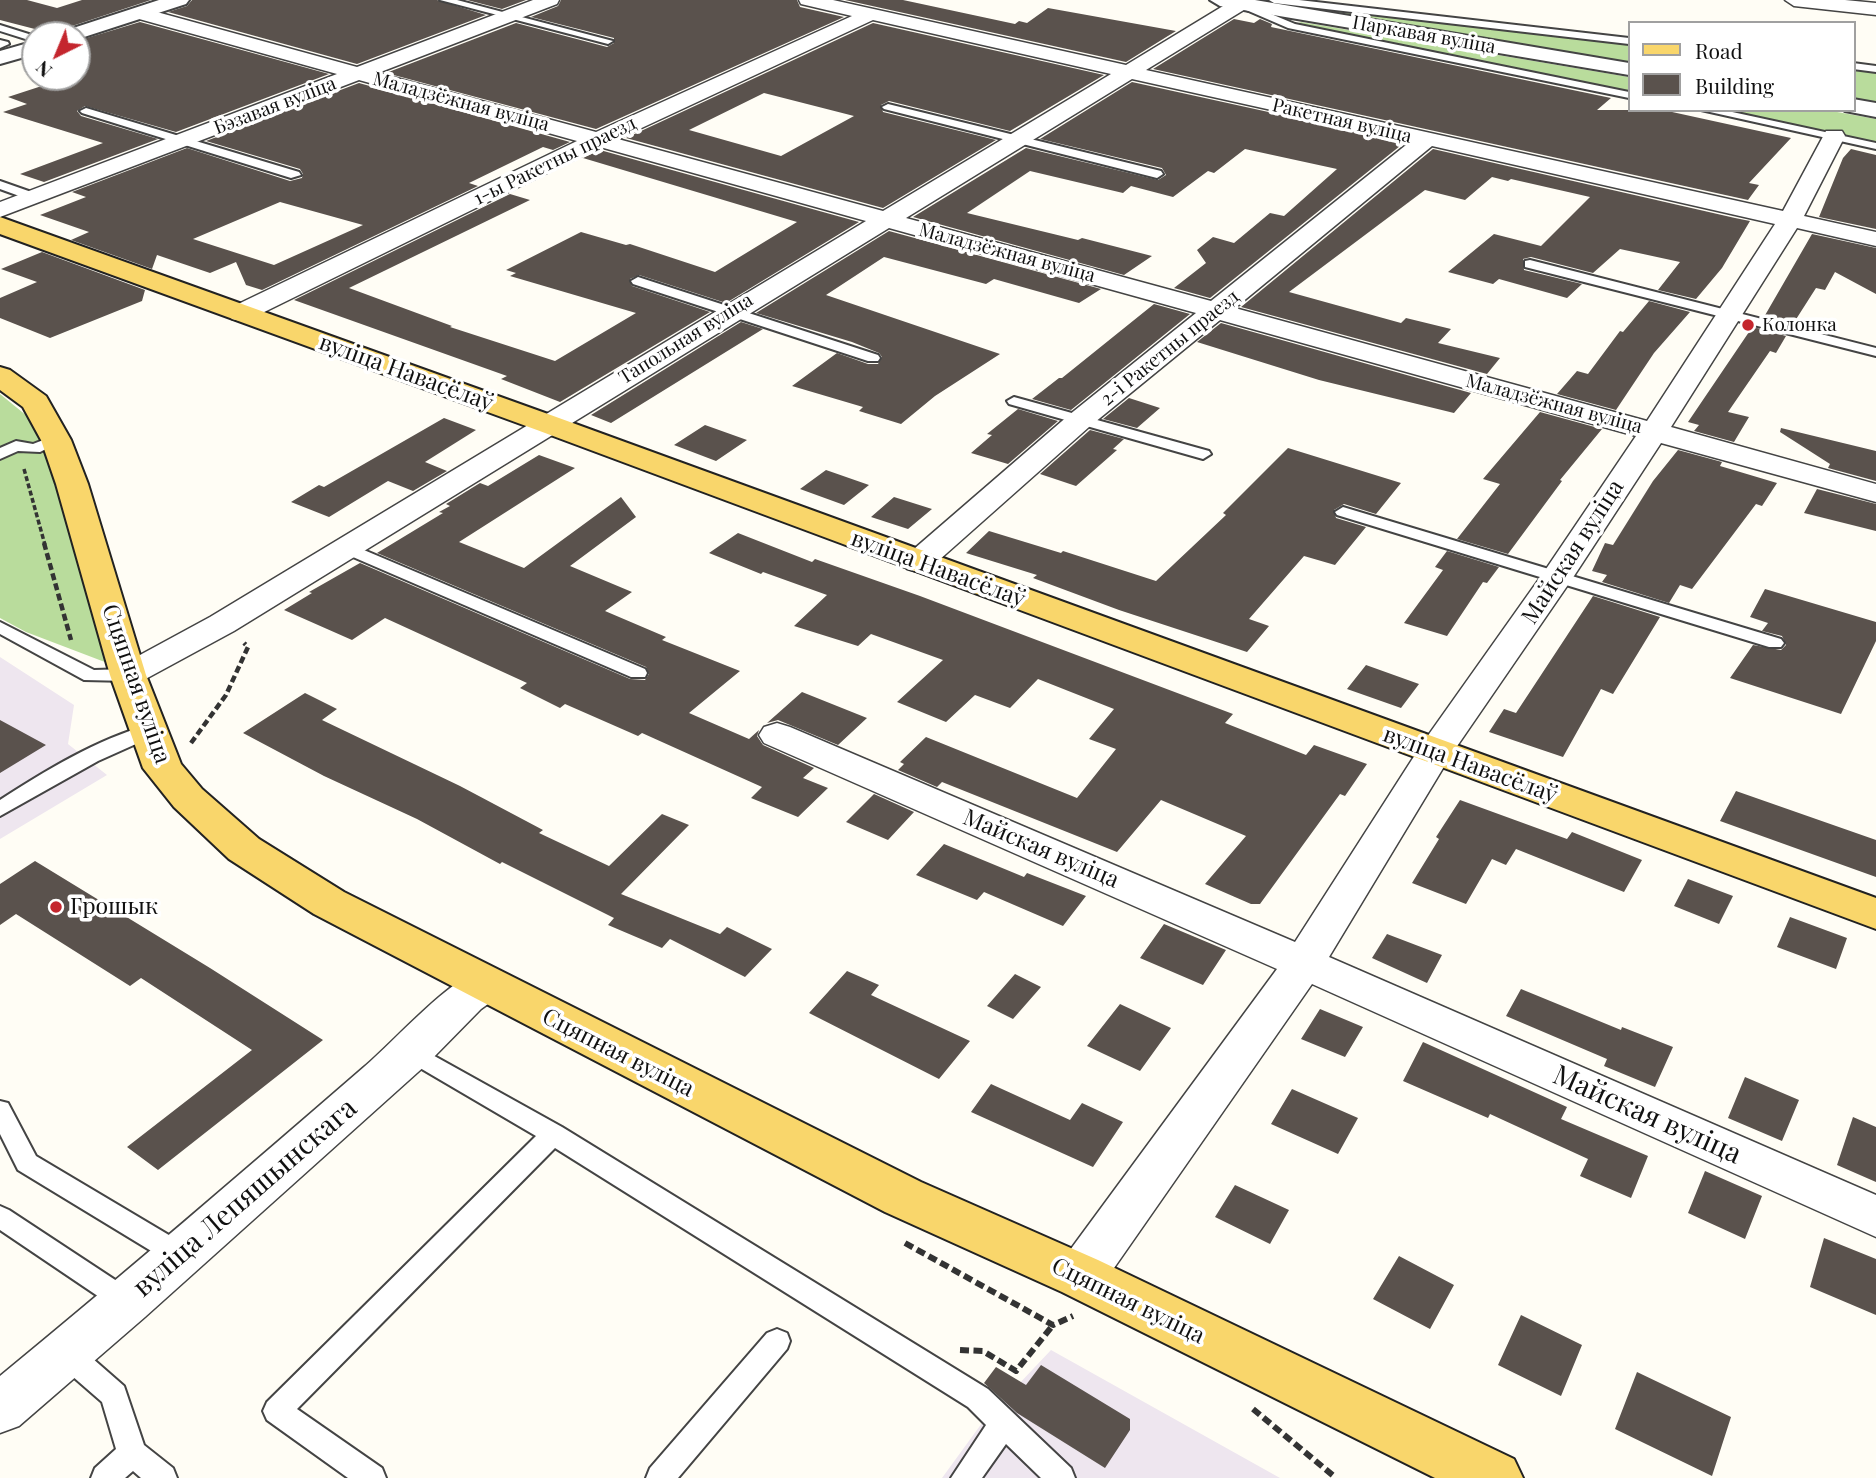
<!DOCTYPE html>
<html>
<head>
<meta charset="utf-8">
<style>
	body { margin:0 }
	#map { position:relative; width:1876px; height:1478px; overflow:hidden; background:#fffdf5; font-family:"Playfair Display",serif }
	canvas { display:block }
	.legend { position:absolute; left:1628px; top:21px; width:228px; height:91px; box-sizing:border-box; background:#fff; border:2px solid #a0a0a0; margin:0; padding:9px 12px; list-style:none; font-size:21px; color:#111 }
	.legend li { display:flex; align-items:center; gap:14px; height:35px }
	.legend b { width:35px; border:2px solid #a0a0a0 }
	.north { position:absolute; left:21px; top:21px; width:70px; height:70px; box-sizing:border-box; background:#fff; border:2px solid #a0a0a0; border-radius:50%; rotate:223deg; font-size:19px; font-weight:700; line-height:28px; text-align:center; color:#111 }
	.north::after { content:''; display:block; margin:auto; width:24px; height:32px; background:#c4262e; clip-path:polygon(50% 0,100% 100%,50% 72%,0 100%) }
</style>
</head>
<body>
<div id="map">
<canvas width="1876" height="1478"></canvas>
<ul class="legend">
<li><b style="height:9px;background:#f9d66b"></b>Road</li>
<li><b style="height:19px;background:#5a524d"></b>Building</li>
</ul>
<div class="north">N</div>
</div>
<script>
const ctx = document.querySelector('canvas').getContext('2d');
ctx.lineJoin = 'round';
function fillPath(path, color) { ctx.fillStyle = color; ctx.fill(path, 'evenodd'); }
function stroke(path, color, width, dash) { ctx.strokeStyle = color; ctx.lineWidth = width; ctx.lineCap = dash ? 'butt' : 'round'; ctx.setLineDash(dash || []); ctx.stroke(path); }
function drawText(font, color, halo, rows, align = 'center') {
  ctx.font = font + ' "Playfair Display",serif'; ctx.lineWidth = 7; ctx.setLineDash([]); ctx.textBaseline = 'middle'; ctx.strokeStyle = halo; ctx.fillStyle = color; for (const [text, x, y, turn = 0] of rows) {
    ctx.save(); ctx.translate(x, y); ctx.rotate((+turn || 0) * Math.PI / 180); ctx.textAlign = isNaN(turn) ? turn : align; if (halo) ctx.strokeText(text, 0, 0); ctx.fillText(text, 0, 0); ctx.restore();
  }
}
fillPath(new Path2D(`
	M0,657L74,705L68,744L107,775L0,839Z
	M1051,1350L1280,1478H942L982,1423Z`), '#eee6ef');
fillPath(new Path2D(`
	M1302,6L1629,44V64L1296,8Z
	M1301,22L1629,77V93L1296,24Z
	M1853,69L1876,72V104L1853,101Z
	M1710,110H1826L1876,119V145Z
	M0,394L27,416L56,463L110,664L26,632L0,618Z`), '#b9dc9c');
fillPath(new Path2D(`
	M0,0H27L57,8L82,0H151L63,29L58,35L0,20Z
	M192,0H437L486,15L357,64L168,12L187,6Z
	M467,0H526L502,9Z
	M561,0H797L800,7L844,17L596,129L386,73L516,23L607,47L614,43V38L531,17L558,6Z
	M845,0H903L1015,24L1019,21L1027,23L1048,8L1176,31L1126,62Z
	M1234,19L1254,23L1260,19L1272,24L1271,27L1611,98L1597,110H1663L1791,138L1749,183L1759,185L1748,200L1153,69Z
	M140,22L329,74L176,132L85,106L77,111L81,116L158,139L44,182L20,174L103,143L3,112L27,104L8,97L54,82L40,77H77V46L84,44L77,41Z
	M873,23L1104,75L1010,131L889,101L881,105L883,112L996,140L883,208L626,138ZM764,93L854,116L781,156L689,130Z
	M1132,82L1405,142L1210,298L1174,288L1206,263L1197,250L1213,237L1234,243L1270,213L1284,216L1337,169L1245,149L1214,173L1208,171L1173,197L1131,186L1123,193L1030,171L967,213L1078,240L1082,238L1152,256L1124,275L913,217L1026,148L1158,180L1166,175L1162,168L1040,139Z
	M359,83L570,142L553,150L543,147L469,183L478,186L262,290L246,285L236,262L210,273L157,255L152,269L71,240L89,232L40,215L86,197L72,192L187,148L290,181L302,178L303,174L300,169L206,141ZM280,202L363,225L274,265L193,239Z
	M1433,149L1735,218L1750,221L1722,268L1696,299L1658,290L1680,262L1620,249L1593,273L1531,257L1523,259L1524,270L1582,284L1567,298L1499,279L1493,284L1448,272L1494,234L1541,246L1590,197L1511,179L1508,181L1492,177L1465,200L1425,190L1289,292L1401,323L1406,318L1451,329L1438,343L1500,358L1487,374L1241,307Z
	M1851,149L1876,155V229L1819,217L1843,158Z
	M600,150L859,222L726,303L639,275L630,279L632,286L710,312L560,402L501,379L507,376L294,300L510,194L530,200L349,288L452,326L450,327L555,361L636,313L510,276L516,273L506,270L581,232L626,245L630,244L715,272L797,222L583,158Z
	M889,231L1101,289L1079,303L994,279L986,284L884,257L826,295L1000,354L935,396L901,424L859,411L863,407L792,386L837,353L868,364H878L882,357L879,353L852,342L756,313Z
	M1812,234L1876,248V294L1835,272L1825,290L1816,288L1793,324L1764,317Z
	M42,252L145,290L142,301L50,338L0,318V298L37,282L1,269Z
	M1649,301L1690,312L1654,353L1616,410L1557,394L1577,371L1588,374L1620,331L1623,332Z
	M1154,304L1190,314L1071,410L1032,399L1059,378H1062Z
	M741,322L763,329L611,423L591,415Z
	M1221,323L1471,393L1454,413L1319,380L1197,342Z
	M1757,328L1786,336L1776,353L1770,351L1728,412L1749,417L1734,442L1694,431L1699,425L1688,422L1751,329Z
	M1129,398L1160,408L1137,428L1103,419Z
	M1018,409L1058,421L1008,464L971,453L992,435L987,434Z
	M1540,412L1602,429L1560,480L1562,481L1508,554L1457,539L1500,484L1483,479Z
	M444,418L476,430L425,462L447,471L413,491L388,481L329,517L291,502L319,485L324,487Z
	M705,425L747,440L716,461L674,445Z
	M1781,428L1876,451V481L1828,468L1830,464L1780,432Z
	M1090,430L1124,439L1113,449L1117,450L1076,486L1040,474Z
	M1288,448L1401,483L1376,514L1344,504L1334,510L1336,518L1366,527L1335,565L1304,556L1249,619L1269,626L1247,652L1119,610L1033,578L1037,575L966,553L989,531L1061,553L1063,551L1156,581L1226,515L1223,513Z
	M1678,450L1722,462L1720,466L1777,483L1762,506L1756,504L1692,589L1680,585L1669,603L1602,582L1607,575L1592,571L1605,543L1613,545L1653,481Z
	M539,455L575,468L459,542L524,568L621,497L636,517L570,566L632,592L605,611L666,637L662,640L740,671L689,713L749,739L759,730L757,736L763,745L814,768L803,778L828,788L798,817L751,798L762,787L642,733L638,736L565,704L560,708L520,688L527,683L385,618L352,640L284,610L312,593L309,592L360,563L630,679L645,680L649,674L646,667L377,553L443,513L439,512L450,506L446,504L480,483L488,486Z
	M826,470L869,485L844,505L800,489Z
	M1817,489L1876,504V531L1804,513Z
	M894,497L932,509L908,529L871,517Z
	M738,533L812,562L815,559L920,596L1233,714L1225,723L1306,755L1314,745L1367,764L1345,796L1340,794L1260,904H1251L1205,884L1246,836L1161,800L1117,852L942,782L937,787L898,770L904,764L900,762L926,737L1077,798L1116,749L1089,739L1114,709L1038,679L1010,708L975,695L946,722L897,702L943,660L871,634L858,646L794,626L827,595L763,572L761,574L709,553Z
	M1447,551L1499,567L1487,583L1483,582L1447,636L1404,623L1443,570L1435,567Z
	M1765,589L1876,622V641L1841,714L1730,678L1753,645L1781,650L1786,645L1782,636L1762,631L1768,623L1750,617Z
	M1593,596L1660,617L1613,694L1601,689L1563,757L1489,732L1504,709L1516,713Z
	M1366,665L1419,684L1401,708L1347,689Z
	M802,692L867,718L838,745L778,720L767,723Z
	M305,693L337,709L322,720L460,786L543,830L539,833L609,866L662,814L689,825L621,894L720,934L727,927L772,949L745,977L670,939L662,948L608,925L614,918L502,862L500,864L417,819L324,776L243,733Z
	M0,720L46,745L0,773Z
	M1736,791L1876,840V877L1720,821Z
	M874,794L914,812L888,840L846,822Z
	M1460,800L1567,839L1572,832L1642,860L1624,892L1516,849L1506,865L1492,859L1466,904L1412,883L1439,839L1436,837Z
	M944,844L1024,877L1027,873L1086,896L1063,926L984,892L977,900L916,875Z
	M35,861L210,968L323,1040L158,1170L127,1147L252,1050L141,978L130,986L16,914L0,925V884Z
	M1688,879L1733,896L1719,924L1674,906Z
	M1790,917L1847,938L1836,969L1777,947Z
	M1164,924L1226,950L1203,985L1140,958Z
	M1387,934L1442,955L1427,983L1372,958Z
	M847,971L879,985L871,995L970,1041L939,1079L809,1013Z
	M1015,974L1041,987L1013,1019L987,1006Z
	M1521,989L1621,1030L1622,1027L1673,1047L1655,1087L1604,1066L1607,1059L1506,1016Z
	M1120,1004L1171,1028L1140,1071L1087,1046Z
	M1320,1009L1363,1027L1345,1057L1301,1039Z
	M1423,1042L1567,1107L1561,1119L1648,1156L1631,1198L1580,1176L1588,1159L1490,1114L1488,1118L1403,1081Z
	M1745,1077L1799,1100L1782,1141L1728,1118Z
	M991,1084L1070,1120L1082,1103L1123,1122L1093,1167L971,1112Z
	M1292,1089L1358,1118L1338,1154L1271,1124Z
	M1853,1117L1876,1127V1182L1837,1165Z
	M1705,1171L1762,1196L1745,1239L1688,1213Z
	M1235,1185L1289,1210L1270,1244L1215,1217Z
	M1824,1238L1876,1259V1315L1810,1287Z
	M1399,1256L1454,1285L1430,1329L1373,1299Z
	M1521,1315L1582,1345L1561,1396L1498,1365Z
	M1041,1365L1130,1419V1430L1105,1468L1017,1413L984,1383L996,1367L1026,1385Z
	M1637,1372L1731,1417L1712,1476L1615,1429Z`), '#5a524d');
const service = new Path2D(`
	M440,0H457L613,41L608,44Z
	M1269,0H1299L1629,38V44L1274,3Z
	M1240,1L1295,24L1629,92V98L1288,28L1237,6L1235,4Z
	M0,25L35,36V42L0,31Z
	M0,40L8,42L9,44L0,48Z
	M1853,63L1876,66V72L1853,69Z
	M888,104L1161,171L1163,174L1157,178L884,109L882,107Z
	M86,108L299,172L301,175L291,178L82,113L80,111Z
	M1701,110H1723L1876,143V149Z
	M0,181L37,194L39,197L33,201L0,189Z
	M1530,260L1876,348V356L1525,267V261Z
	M638,277L878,355L880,358L878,361H868L633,284L631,281Z
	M1014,397L1209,451L1211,454L1203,459L1009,404L1007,401Z
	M56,435L64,440L40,452L18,451L0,459V448L16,441L33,444Z
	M1343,507L1781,639L1784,643L1781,647H1769L1337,515L1335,512Z
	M345,542L645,669L647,673L645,677H631L339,551L337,547Z
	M0,622L94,670L128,669L137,675L128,681L84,680L0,634Z
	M149,725L156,727L159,731L156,735L98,761L0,816V800C45,771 97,739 149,725Z
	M411,1043L562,1127L988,1389L1071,1468L1075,1478H1041L1006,1444L982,1478H951L986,1425L968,1407L555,1148L297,1409L382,1468L386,1478H348L267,1420L263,1411L267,1402L536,1136L403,1058L399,1052L403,1046Z
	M0,1101L8,1103L36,1156L189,1247L193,1255L189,1263L180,1266L171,1263L18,1170L0,1134Z
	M0,1206L9,1210L135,1293L139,1301L135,1309L126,1312L117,1309L0,1230Z
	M777,1329L787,1333L790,1341L787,1349L678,1478H646L650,1468L767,1333Z
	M66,1341L76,1344L124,1386L144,1445L173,1468L177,1478H141L133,1471L125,1478H91L95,1468L116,1449L102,1402L56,1362L52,1353L56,1344Z`);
const minor = new Path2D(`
	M533,0H559L557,4L378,73L596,132L852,16L801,4L799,0H833L1126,65L1233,0H1251L1247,8L1146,70L1783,211L1826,131H1842L1845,136L1804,216L1876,232V246L1797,228L1671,427L1876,484V502L1661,443L1574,576L1451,755L1329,957L1876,1195V1237L1312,984L1098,1291L1080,1297L1062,1291L1055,1276L1062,1261L1277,969L764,743L759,735L764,727L777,723L790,727L1295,942L1422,744L1544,572L1636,436L1220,320L1089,427L929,569L918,572L907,569L902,562L907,555L1069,415L1196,313L889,228L234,631L140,682L128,686L116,682L110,675L116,668L210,617L866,221L600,147L250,319L241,321L232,319L228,313L232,307L577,141L359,80L0,217V202L337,74L132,17L130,13L132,9H146L357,67ZM873,20L1111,74L883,211L618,139ZM1132,79L1411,141L1211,301L906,218ZM1432,146L1775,224L1647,421L1235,308Z
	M1785,0H1845L1876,3V15L1794,6Z
	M487,967L502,972L508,983L502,994L481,1009L427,1064L145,1317L19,1426L0,1433V1376C123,1275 244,1171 364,1067C398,1038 448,979 487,967Z`);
const tertiary = new Path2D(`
	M159,0H189L186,4L78,39L77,35H61L64,31Z
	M1210,0H1255L1629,63V75L1220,6Z
	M35,41V54L0,64V51Z
	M1853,99L1876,103V117L1845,111L1853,110Z`);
const primary = new Path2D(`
	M0,217L559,418L1876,898V929L537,430L0,234Z
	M0,367L10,370L46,396L71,440L88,484L146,675L181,764L202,789L259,839L344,892L921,1182L1098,1260L1514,1459L1523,1478H1435L1062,1292L885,1212L314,914L229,859L174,807L143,768L110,675L56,484L41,440L23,407L0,390Z`);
stroke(service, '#444', 4);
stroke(minor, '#444', 3);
stroke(tertiary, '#444', 4);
stroke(primary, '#222', 4);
stroke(new Path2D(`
	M24,469L45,545`), '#333', 3.5, [5, 2.5]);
stroke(new Path2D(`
	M44,543L71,640
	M191,743L226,695L248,647L244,643`), '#333', 4.5, [7, 3.5]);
stroke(new Path2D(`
	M905,1243L1053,1325L1073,1316
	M960,1350L983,1351L1016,1371L1053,1325
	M1253,1409L1336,1478`), '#333', 6, [9, 4.5]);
fillPath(service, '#fff');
fillPath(minor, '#fff');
fillPath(tertiary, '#fff');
fillPath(primary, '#f9d66b');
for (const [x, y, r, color] of [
	[1748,325,7,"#c4262e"],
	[56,907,7,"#c4262e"]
]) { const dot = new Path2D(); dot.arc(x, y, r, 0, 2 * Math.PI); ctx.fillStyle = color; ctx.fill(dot); stroke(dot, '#fff', 2.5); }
drawText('19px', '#111', '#fff', [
	["Паркавая вуліца",1424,35,10],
	["Маладзёжная вуліца",461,102,15],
	["Бэзавая вуліца",275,106,-21],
	["Ракетная вуліца",1342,121,13],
	["1-ы Ракетны праезд",555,161,-26],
	["Маладзёжная вуліца",1007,253,15],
	["Тапольная вуліца",686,339,-32],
	["2-і Ракетны праезд",1170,348,-39],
	["Маладзёжная вуліца",1554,404,15]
]);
drawText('19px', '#111', '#fff', [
	["Колонка",1762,325]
], 'left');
drawText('23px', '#111', '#fff', [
	["вуліца Навасёлаў",406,373,20],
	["Майская вуліца",1573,552,-57],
	["вуліца Навасёлаў",938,569,20],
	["Сцяпная вуліца",136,684,71],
	["вуліца Навасёлаў",1470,765,20],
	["Майская вуліца",1041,849,23],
	["Сцяпная вуліца",618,1053,27],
	["Сцяпная вуліца",1128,1301,26]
]);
drawText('23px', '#111', '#fff', [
	["Грошык",70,907]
], 'left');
drawText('28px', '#111', '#fff', [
	["Майская вуліца",1647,1115,24],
	["вуліца Лепяшынскага",245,1198,-41]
]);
</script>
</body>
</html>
